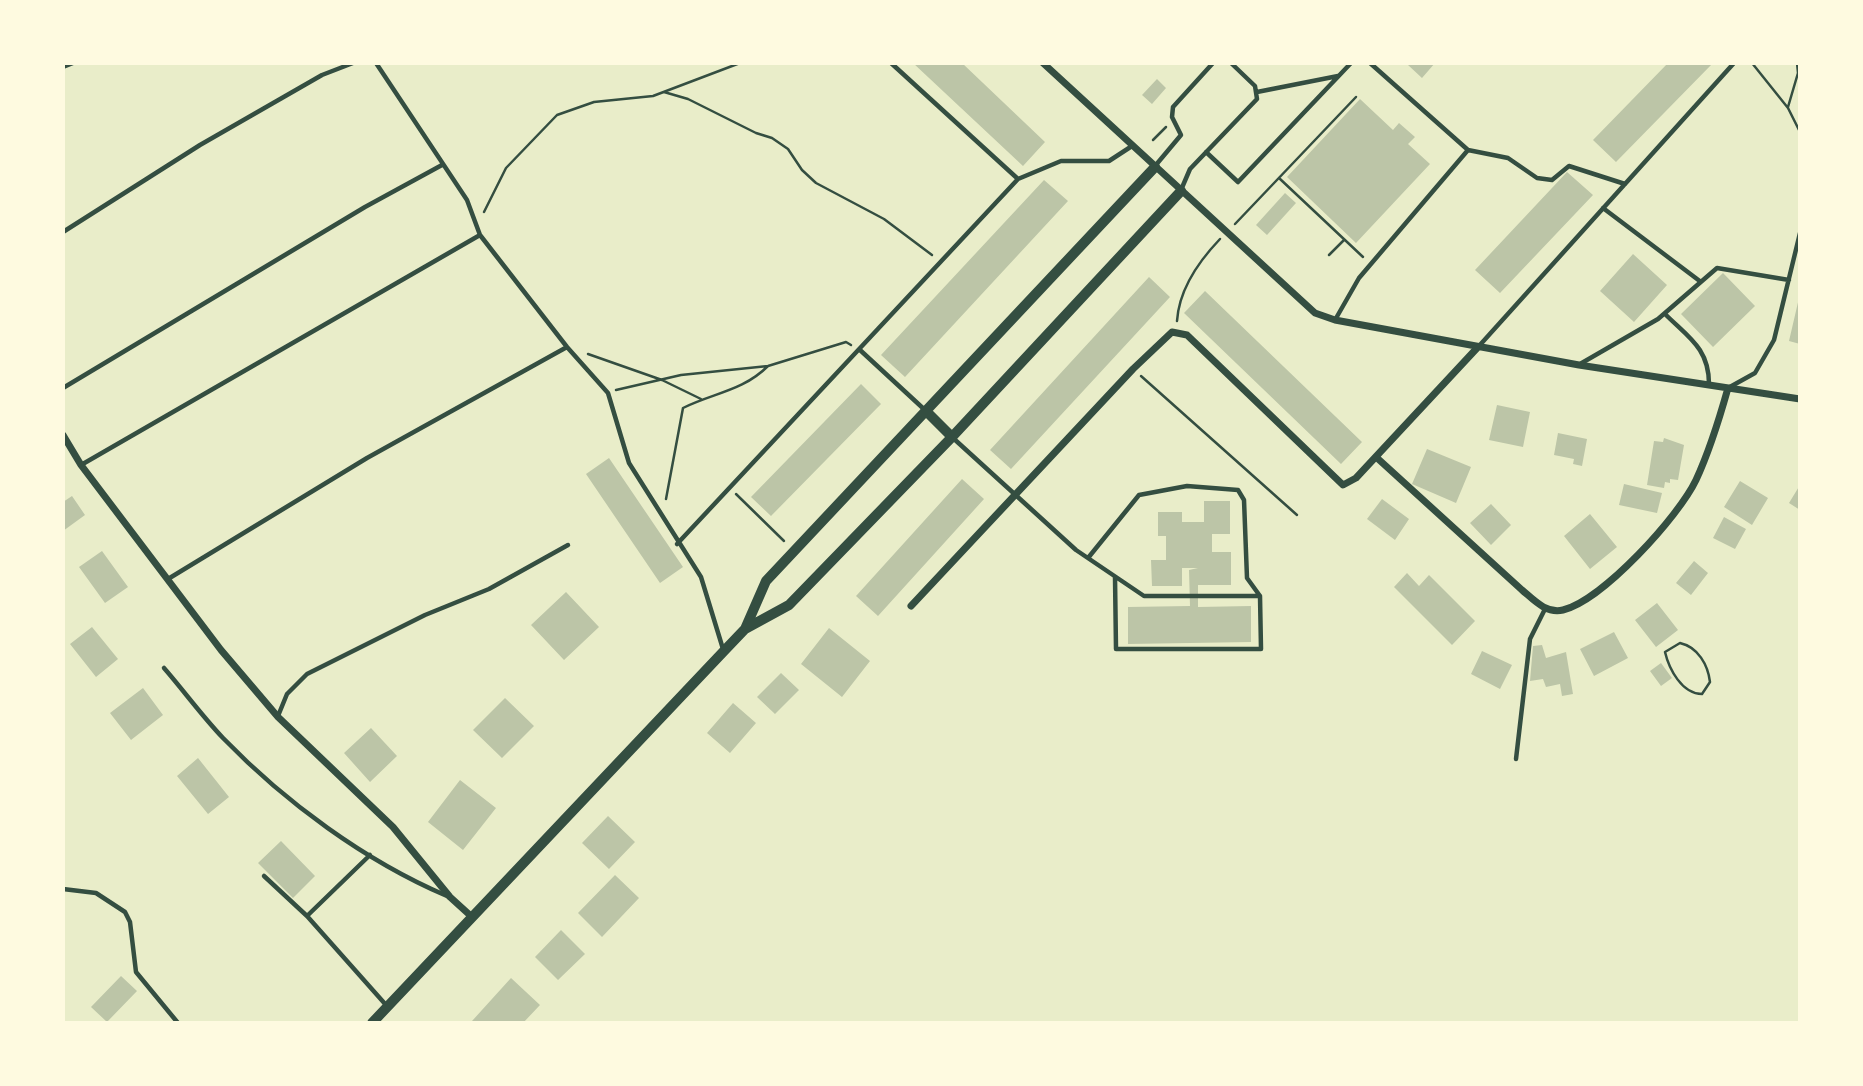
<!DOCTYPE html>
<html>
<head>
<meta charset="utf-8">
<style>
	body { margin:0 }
	#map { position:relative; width:1863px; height:1086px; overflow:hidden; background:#e9edc9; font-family:Lora,serif }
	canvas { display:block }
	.frame { position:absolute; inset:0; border:65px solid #fefae0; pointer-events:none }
</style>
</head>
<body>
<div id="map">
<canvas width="1863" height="1086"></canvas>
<div class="frame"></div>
</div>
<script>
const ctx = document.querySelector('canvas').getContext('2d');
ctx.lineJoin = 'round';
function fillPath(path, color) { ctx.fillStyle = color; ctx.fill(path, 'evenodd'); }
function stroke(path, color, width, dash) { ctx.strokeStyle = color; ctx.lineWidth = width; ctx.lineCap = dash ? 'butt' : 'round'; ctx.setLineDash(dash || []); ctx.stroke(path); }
fillPath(new Path2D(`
	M913,63H962L1045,142L1023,166Z
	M1409,63H1435L1422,78L1408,65Z
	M1668,63H1713L1616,162L1593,140Z
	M1157,79L1166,88L1152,104L1142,95Z
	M1360,99L1393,130L1399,123L1415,137L1408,144L1430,164L1356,243L1287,177Z
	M1567,172L1593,195L1500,293L1475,270Z
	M1044,180L1068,201L905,377L881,355Z
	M1285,193L1296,203L1267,235L1256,225Z
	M1633,254L1667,285L1634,322L1600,291Z
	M1723,273L1755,306L1713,347L1681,314Z
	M1149,277L1170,297L1011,469L990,450Z
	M1205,291L1362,442L1341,464L1184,313Z
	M1799,298H1800V344L1789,341Z
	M861,384L881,404L771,516L751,497Z
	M1497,405L1530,412L1523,447L1489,440Z
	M1558,433L1587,439L1582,466L1573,464L1574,459L1554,455Z
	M1664,438L1684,445L1678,480L1670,479V483L1665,482L1664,488L1647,485L1654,441L1663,442Z
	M1427,449L1471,467L1456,503L1412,484Z
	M609,458L683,567L660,583L586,474Z
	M962,479L984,499L878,616L856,596Z
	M1740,481L1768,498L1752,525L1724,507Z
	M1624,484L1662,493L1657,513L1619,505Z
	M1800,485V510L1789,503Z
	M72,496L85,515L63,531V502Z
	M1382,499L1409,519L1395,540L1367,519Z
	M1204,501H1230V534H1212V552H1231V585H1198V607L1251,606V642L1128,644V607L1190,606L1189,570L1198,568H1182V586H1152L1151,560H1166V536H1158V512H1182V522H1204Z
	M1491,504L1511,525L1491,545L1470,523Z
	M1590,514L1617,547L1590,569L1564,536Z
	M1724,517L1746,529L1735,549L1713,538Z
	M102,551L128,587L105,603L79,567Z
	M1694,561L1708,573L1691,595L1676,583Z
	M1407,573L1419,586L1429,575L1475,621L1452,645L1394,587Z
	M566,592L599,627L564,660L531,625Z
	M1657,603L1678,630L1656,647L1635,620Z
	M92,627L118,659L96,677L70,644Z
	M829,628L870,661L842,697L801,664Z
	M1614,632L1628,658L1594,676L1580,649Z
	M1542,645L1546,658L1566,652L1573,694L1562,696L1560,684L1546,687L1543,679L1530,681L1533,646Z
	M1482,651L1512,665L1500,689L1471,674Z
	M1661,663L1672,678L1661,686L1650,671Z
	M781,673L799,690L775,714L757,697Z
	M143,688L163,715L131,740L110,713Z
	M505,698L534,726L502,758L473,730Z
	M733,703L756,723L730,753L707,733Z
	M371,728L397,756L370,782L344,753Z
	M198,758L229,797L208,814L177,776Z
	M460,780L496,808L463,850L428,822Z
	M608,816L635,842L609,869L582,843Z
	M281,841L315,876L293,898L258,863Z
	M615,875L639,898L602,937L578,913Z
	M561,930L585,954L558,980L535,957Z
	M121,976L137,991L107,1022L91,1007Z
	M511,978L540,1005L523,1023H474L472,1021Z`), '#bcc5a7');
stroke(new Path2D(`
	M394,63H484
	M1752,63L1788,108L1800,132
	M664,92L688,99L756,133L772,138L788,149L802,170L816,183L884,219L932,255
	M1788,107L1798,73L1797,63
	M1153,140L1166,127
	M1279,178L1363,257
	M484,212L506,168L557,115L594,102L653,96L740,63
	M1235,224L1356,97
	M1329,255L1344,240
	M1177,321C1179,290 1199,261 1220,239
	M588,354L662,380L701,399
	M1141,376L1297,515
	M616,390L681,375L768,366L846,342L851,345
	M736,494L784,541
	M666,499L683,408C713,393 743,391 768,366
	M1680,643C1698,647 1708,665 1710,682L1702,694C1682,694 1669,669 1665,652Z`), '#344e41', 2.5);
stroke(new Path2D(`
	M376,63L467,200L480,235L567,347L608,393L629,463L701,577L723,649
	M63,67L73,63
	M1257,92L1338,76
	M1468,150L1508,158L1537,178L1552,180L1569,166L1625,184
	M1206,152L1238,182L1351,63
	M1155,166L1181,135L1172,117L1173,107L1213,63
	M1018,179L1061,161H1109L1132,146
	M1181,190L1190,169L1257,99L1255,86L1231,63
	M1603,208L1701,282
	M63,232L200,145L322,75L353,63
	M1665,314C1688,337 1709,348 1709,384
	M1335,320L1359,278L1468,150L1370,63
	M1479,346L1734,63
	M860,350L926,411
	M1580,364L1658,319L1717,268L1789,280
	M63,388L365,207L442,165
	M1728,388L1755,373L1774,340L1800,233
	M953,438L1076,550L1144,596H1260
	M81,465L480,235
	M677,544L1018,179L891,63
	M1088,558L1139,495L1187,486L1238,490L1244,500L1247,578L1260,596L1261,649H1116L1115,577
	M168,579L367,458L567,347
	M164,668C184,691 202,716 223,738C285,802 365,861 447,896
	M278,716L287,694L307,674L425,615L489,589L568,545
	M1516,759L1530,639L1545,609
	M264,876L307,916L386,1005
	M63,889L96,893L125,912L130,922L136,972L178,1023
	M307,916L370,855`), '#344e41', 4.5);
stroke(new Path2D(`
	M1043,63L1315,313L1335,320L1579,365L1800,399
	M63,435L81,465L221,650L278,717L393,827L450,897L472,917
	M1376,457L1522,590C1534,600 1546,614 1563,610C1603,600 1679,516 1696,480C1710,450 1719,420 1728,388
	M911,606L1133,369L1172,332L1187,335L1343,485L1356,478L1478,347`), '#344e41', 7);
stroke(new Path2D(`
	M926,411L952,437
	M745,629L766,581L1155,167
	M372,1023L724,651L745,629L789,605L952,437L1181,191`), '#344e41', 10);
</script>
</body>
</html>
